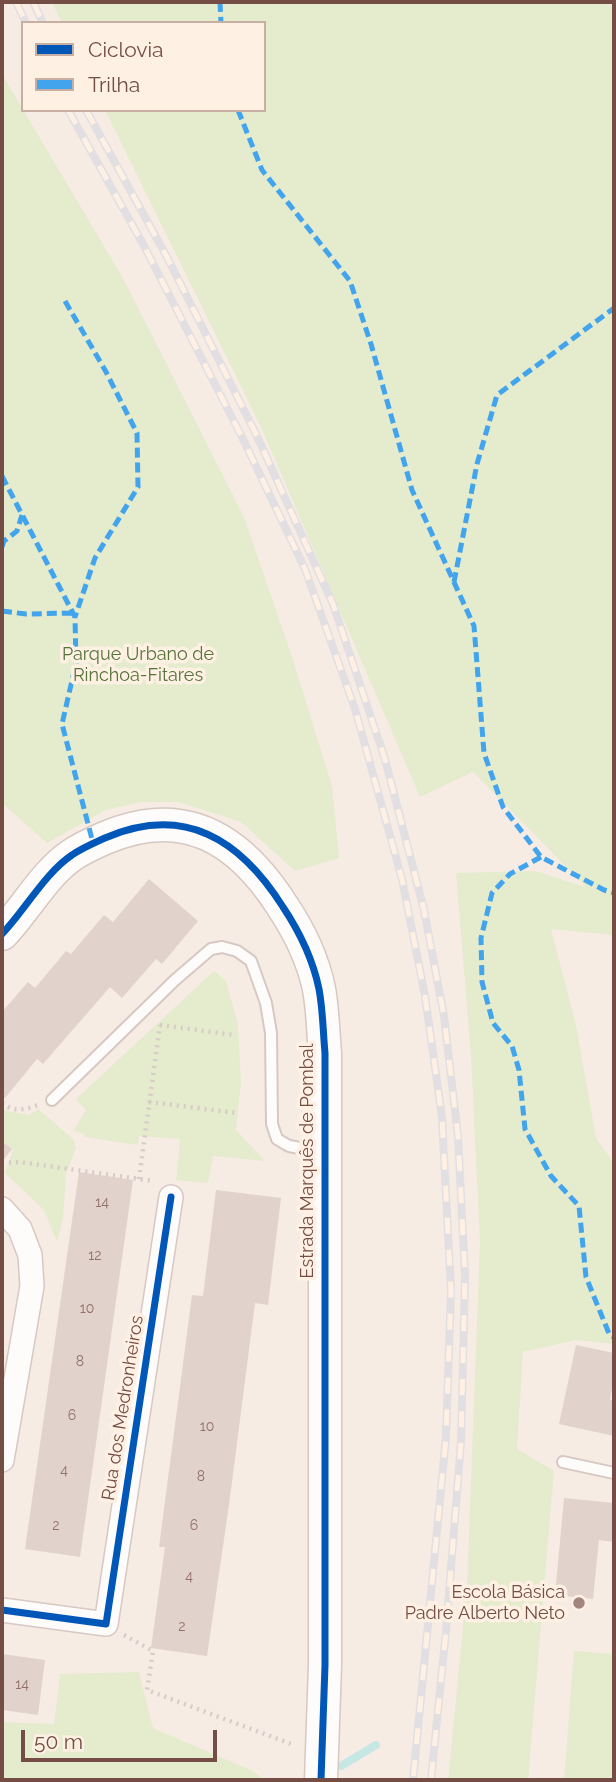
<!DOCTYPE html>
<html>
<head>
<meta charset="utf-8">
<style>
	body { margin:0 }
	#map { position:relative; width:616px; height:1782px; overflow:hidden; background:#f6ece4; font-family:Raleway,sans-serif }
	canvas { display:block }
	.frame { position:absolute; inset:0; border:4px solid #744d45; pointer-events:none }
	.legend { position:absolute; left:21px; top:21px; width:245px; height:91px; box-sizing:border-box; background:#fff0e4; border:2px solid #c7afa4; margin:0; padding:9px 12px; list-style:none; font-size:21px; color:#744d45 }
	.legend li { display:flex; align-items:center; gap:14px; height:35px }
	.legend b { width:35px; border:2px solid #c7afa4 }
	.scale { position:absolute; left:21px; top:1730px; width:196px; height:32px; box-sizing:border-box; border:4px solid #744d45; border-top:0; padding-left:9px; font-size:21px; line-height:24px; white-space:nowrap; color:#744d45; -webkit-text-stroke:5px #fff0e4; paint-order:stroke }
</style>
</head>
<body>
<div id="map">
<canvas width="616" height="1782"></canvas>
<div class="frame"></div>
<ul class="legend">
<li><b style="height:9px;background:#0057b8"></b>Ciclovia</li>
<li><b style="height:9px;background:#42a4ec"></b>Trilha</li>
</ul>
<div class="scale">50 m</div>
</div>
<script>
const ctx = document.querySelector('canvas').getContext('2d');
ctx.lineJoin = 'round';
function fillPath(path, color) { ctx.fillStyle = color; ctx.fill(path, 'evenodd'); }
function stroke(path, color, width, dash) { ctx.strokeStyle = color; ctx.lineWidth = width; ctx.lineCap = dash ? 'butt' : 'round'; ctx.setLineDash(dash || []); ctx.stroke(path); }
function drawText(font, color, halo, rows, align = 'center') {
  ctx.font = font + ' Raleway,sans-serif'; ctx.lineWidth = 7; ctx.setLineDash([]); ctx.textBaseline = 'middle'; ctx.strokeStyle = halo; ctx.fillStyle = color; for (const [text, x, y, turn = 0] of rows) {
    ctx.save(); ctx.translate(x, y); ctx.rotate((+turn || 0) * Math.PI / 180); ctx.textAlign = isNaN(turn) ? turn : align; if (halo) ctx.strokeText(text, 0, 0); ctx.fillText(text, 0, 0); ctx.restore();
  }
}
fillPath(new Path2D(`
	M52,2H614V935L551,929L576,1025L596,1138L614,1164V1344L576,1340L523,1352L517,1449L554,1471L528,1780H448L467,1586L480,1242L471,1057L456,873L535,871L586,887L473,772L420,797L261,427L105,110H264V23H62Z
	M2,74L124,280L244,517L292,657L332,786L339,858L295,871L241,822L179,802H141L106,810L47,843L2,803Z
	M214,971L226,981L238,1024L241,1083L236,1130L265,1161L213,1156L208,1183L176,1180L180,1139L139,1136L138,1145L85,1137V1134L73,1131L86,1110L76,1099Z
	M38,1109L73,1139L76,1148L66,1174L63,1219L57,1242L44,1210L5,1173L13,1150L2,1140V1110L29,1115Z
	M574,1651L614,1654V1780H564Z
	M139,1672L153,1728L255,1772L263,1780H2V1722L54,1724L60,1674Z`), '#e5ebcd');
stroke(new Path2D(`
	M341,1766L376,1745`), '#c6e8e5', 8);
fillPath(new Path2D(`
	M149,879L198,921L162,964L156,959L122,998L110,987L43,1064L37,1059L5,1098L2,1095V1012L28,982L35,988L66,951L71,954L104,915L113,922Z
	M2,1141L12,1149L4,1159L2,1158Z
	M79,1172L133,1180L80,1557L25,1549Z
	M216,1190L281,1198L268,1305L255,1303L229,1505L207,1656L151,1648L165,1547H159L192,1295L203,1296Z
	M576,1345L614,1353V1377L610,1400L614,1401V1436L559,1424Z
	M564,1498L614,1503V1542L599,1540L593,1599L555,1595Z
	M2,1654L45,1660L38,1715L2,1710Z`), '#e2d2cc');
const lane = new Path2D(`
	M52,1100L175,980L211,949L222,947L237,951L251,961L266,1003L271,1033L272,1124L277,1139L289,1146L322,1152
	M563,1462L614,1473`);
const street = new Path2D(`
	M2,1209L20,1229L30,1255L32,1286L2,1460
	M2,1610L106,1624L171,1197`);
const secondary = new Path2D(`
	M2,934C25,910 45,873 72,855C82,848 94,843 105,838C184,804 240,839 283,907C299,931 313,960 319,989C323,1010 323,1032 325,1053V1665L321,1780`);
stroke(lane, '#d7c8c3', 14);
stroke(street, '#d7c8c3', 26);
stroke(secondary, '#d6c8c1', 35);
stroke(new Path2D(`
	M160,1025L234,1035
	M149,1102L237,1113
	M2,1103C12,1112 25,1110 38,1105
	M2,1163L20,1162L153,1181
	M139,1179L160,1025L157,1022
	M124,1635L153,1651L147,1690L294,1745`), '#d7cbc7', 4.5, [2, 5]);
stroke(lane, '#fefcfb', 10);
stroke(street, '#fefcfb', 23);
stroke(secondary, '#fefcfb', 32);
const rail = new Path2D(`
	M16,2L26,23
	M33,2L43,23
	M68,110L143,244L242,437L305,569L355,709L402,879L425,996L442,1117L451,1291L446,1437L413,1780
	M86,110L167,257L257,436L333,604L385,759L424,910L444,1016L458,1136L465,1276L461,1442L446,1631L431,1780`);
stroke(rail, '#e2dfe3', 8);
stroke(rail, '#fff0e4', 5, [16]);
stroke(new Path2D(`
	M220,2L221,23
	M238,110L262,170L350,281L371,344L412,490L474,626L484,753L503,807L541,857L604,890L614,893
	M65,301L105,370L137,433L138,487L95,558L75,617
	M2,476L75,617L76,663L62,724L93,843
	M2,547L4,541L17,531L22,515
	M454,582L477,464L497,395L614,308
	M2,611L26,614L73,613
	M541,857L510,874L492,893L481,938L482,982L493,1023L512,1046L519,1070L525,1129L551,1176L579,1206L586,1277L610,1336L614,1337`), '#42a4ec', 5, [10, 5]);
stroke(new Path2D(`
	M2,934C25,910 45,873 72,855C82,848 94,843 105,838C184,804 240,839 283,907C299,931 313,960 319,989C323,1010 323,1032 325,1053V1665L321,1780
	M2,1610L106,1624L171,1197`), '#0057b8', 7);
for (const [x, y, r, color] of [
	[579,1603,7,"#a2857d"]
]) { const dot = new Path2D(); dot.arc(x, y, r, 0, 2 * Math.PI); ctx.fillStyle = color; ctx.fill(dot); stroke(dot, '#fff0e4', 2.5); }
drawText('14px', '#917069', null, [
	["14",102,1203],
	["12",95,1256],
	["10",87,1309],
	["8",80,1362],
	["6",72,1416],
	["10",207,1427],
	["4",64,1471],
	["8",201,1477],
	["2",56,1526],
	["6",194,1526],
	["4",189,1577],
	["2",182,1627],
	["14",22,1685]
]);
drawText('18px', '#55743a', '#fff0e4', [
	["Parque Urbano de",138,655],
	["Rinchoa-Fitares",138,676]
]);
drawText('18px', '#744d45', '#fff0e4', [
	["Estrada Marquês de Pombal",308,1161,-90],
	["Rua dos Medronheiros",123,1408,-81]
]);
drawText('18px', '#744d45', '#fff0e4', [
	["Escola Básica",565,1593],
	["Padre Alberto Neto",565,1614]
], 'right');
</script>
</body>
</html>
